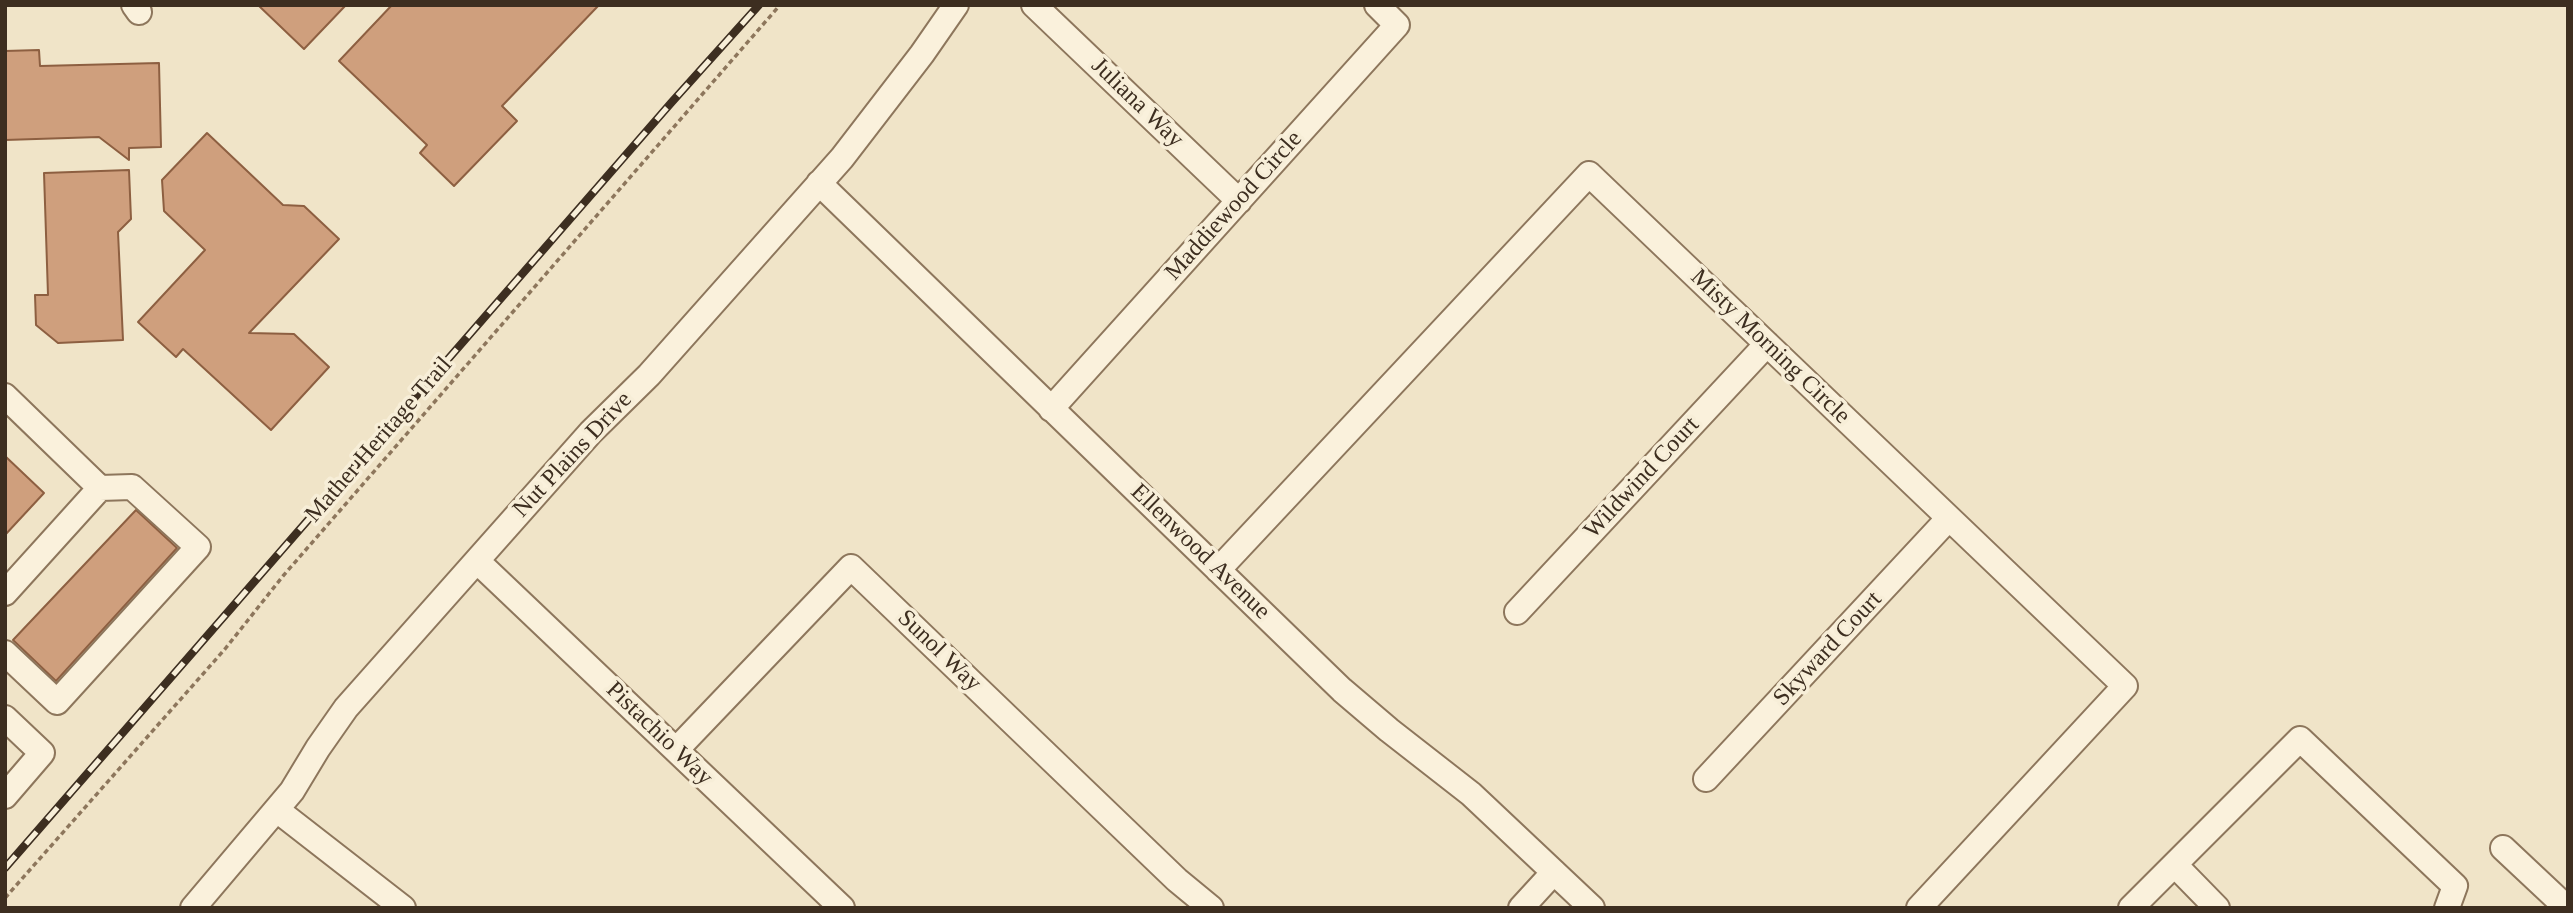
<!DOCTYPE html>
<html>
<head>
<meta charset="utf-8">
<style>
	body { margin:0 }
	#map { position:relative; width:2573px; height:913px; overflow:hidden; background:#f0e4c8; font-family:Georgia,serif }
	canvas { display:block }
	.frame { position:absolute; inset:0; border:7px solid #3d2e20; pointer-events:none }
</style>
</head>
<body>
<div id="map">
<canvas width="2573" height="913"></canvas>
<div class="frame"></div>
</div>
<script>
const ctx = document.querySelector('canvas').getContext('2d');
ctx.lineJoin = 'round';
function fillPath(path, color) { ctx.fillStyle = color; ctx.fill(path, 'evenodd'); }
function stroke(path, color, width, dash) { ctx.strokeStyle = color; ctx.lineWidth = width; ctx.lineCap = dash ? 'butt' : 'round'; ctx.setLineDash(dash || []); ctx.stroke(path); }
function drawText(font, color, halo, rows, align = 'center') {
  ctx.font = font + ' Georgia,serif'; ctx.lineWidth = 7; ctx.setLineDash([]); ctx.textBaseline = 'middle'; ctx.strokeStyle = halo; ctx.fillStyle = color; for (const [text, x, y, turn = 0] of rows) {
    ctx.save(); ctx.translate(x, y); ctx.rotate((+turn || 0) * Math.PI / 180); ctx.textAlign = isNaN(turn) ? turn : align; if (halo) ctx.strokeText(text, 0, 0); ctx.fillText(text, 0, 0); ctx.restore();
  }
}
const building = new Path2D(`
	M258,5H346L304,49Z
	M392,5H599L502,106L517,121L454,186L420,153L427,145L339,61Z
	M39,50L40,66L159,63L161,147L129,148V160L99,137L5,140V51Z
	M207,133L283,205L304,206L339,239L249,333L294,334L329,367L271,430L183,349L176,357L138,322L205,250L164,211L162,180Z
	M129,170L131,219L118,232L123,340L58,343L36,325L35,295H48L44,173Z
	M5,456L44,493L5,535Z
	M136,510L177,548L56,681L13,640Z`);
fillPath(building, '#cf9f7d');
stroke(building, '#8d5f41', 2);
const minor = new Path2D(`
	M134,5L139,12
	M1034,5L1239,201
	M819,183L1342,690L1389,730L1471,794L1592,908
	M5,396L100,488
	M1051,409L1397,25L1377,5
	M477,561L842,908
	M1218,570L1589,174L2125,686L1919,908
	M5,593L100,488L132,487L198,547L57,702L5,653
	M1517,612L1767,344
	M5,718L42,753L5,796
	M676,750L851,567L1177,880L1211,908
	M1706,779L1949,518
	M277,810L403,908
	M2503,848L2567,908
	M2175,865L2217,908
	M193,908L292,791L318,748L346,708L591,432L649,375L842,158L922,54L956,5
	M1521,908L1554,872
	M2131,908L2300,739L2455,886L2447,908`);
stroke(minor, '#8d765c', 28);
stroke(new Path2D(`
	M5,898L225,649L283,576L780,5`), '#8d765c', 3.5, [5, 3.5]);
stroke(minor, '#faf1dc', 24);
const rail = new Path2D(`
	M5,868L671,103L759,5`);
stroke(rail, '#3d2e20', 8);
stroke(rail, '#f7eed8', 5, [16]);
drawText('24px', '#3d2e20', '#f7eed8', [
	["Juliana Way",1137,103,44],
	["Maddiewood Circle",1234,206,-48],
	["Misty Morning Circle",1770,347,44],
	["Mather Heritage Trail",379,440,-49],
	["Nut Plains Drive",573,455,-47],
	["Wildwind Court",1642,478,-47],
	["Ellenwood Avenue",1200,552,44],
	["Skyward Court",1828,649,-47],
	["Sunol Way",939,651,44],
	["Pistachio Way",659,734,44]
]);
</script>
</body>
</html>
